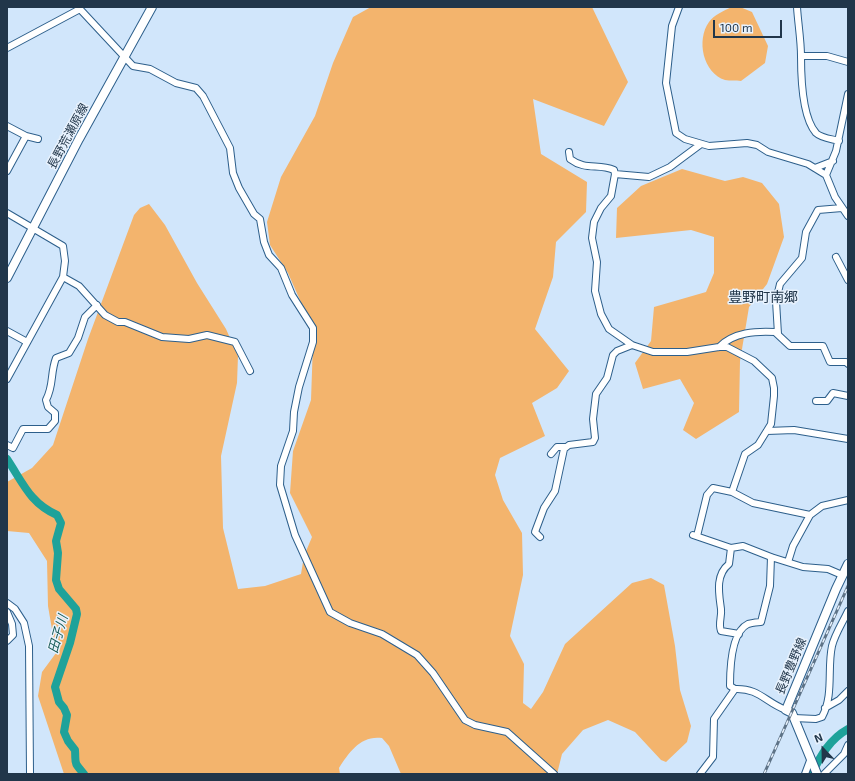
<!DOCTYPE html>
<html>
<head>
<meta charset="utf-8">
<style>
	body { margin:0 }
	#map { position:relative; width:855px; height:781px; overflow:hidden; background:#d1e6fb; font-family:"Exo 2",sans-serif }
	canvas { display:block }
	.frame { position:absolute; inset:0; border:8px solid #21364a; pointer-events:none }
	.north { position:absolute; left:803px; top:729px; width:40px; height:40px; -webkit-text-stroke:3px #e8f2fd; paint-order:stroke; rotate:338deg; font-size:11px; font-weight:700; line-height:16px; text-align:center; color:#21364a }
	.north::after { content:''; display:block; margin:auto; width:14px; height:18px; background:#21364a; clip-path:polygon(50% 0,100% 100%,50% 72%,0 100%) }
	.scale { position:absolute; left:713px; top:20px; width:69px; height:18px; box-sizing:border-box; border:2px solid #21364a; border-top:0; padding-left:5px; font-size:12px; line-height:14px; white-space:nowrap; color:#21364a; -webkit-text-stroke:3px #e8f2fd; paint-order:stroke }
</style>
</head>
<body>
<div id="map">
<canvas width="855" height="781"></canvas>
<div class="frame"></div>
<div class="north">N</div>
<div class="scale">100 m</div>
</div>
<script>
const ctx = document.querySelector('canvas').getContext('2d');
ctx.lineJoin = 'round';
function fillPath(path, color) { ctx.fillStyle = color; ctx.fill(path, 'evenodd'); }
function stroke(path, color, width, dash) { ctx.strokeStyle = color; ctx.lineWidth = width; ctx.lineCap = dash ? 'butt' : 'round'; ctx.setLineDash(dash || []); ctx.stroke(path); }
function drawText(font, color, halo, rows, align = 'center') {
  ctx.font = font + ' "Exo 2","Noto Sans JP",sans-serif'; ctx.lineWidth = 3; ctx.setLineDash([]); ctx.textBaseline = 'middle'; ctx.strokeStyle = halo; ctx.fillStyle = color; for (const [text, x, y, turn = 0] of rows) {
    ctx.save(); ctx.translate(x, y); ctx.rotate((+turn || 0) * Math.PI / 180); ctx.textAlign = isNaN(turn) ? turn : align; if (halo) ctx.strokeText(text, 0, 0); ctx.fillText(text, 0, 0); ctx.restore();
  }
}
fillPath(new Path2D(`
	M371,7H592L628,82L604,126L533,99L541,154L587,182L586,212L556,242L553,277L535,329L569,371L557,388L532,403L545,436L500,458L495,475L503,500L522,533L523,575L510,636L524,664L523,703L531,709L543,692L565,644L632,583L651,578L664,585L675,646L680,690L691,726L687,742L666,762L661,760L635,732L608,720L583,730L562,754L557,774H401L389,746L382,738C361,735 349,752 339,768L340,774H64L38,696L42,672L56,653L48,606L47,561L29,533L7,531V482L32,468L53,445L88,339L134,215L140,208L149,204L165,225L197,283L226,329L238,356L237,383L221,456L223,528L238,589L265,586L301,574L304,556L312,537L290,493L293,451L311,400L313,343L307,316L288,273L270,245L267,222L281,177L315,116L333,63L353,17Z
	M732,7H740L752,12L768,46L765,63L741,81C736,80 730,81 725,80C703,73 696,40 709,22C714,15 723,11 732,7Z
	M682,169L725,181L743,177L762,183L779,204L784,237L767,284L749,307L740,361L739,412L696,439L683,430L694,403L680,379L643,389L635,363L651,341L654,307L706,292L714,273V237L691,230L616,238L617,208L641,186Z`), '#f3b46d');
stroke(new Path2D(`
	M7,459C23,483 30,503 57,515L61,523L56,541L58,553L56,580L59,589L76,609L77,614L70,643L55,687L59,702L64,708L67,715L64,732L68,741L75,750C76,765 73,761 84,774
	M812,774C820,756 830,739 848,729`), '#1ea29a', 8);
const minor = new Path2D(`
	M78,7L133,66L150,69L176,83L196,88L203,96L230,148L233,173L239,188L254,214L260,219L264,242L269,255L281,268L292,295L313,328V342L299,387L294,412L293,431L281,466L280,485L295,535L330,612L350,623L382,634L417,655L433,673L465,720L475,725L507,732L554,774
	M679,7L672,26L666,83L676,133L685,139L709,146L747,143L757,145L768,152L808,164L826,175L835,197L848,216
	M797,7C798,23 801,40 801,56C801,76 802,117 816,133C821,138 832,139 839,141
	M7,48L80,9
	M801,56H827L848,62
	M7,126L26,136L7,171
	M26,136L38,139
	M569,152L570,159C586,171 598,163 614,170L615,174
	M815,168L833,161
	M826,175L836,151L848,94
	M7,213L63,246L65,261L63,277L79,286L105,315L118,322H125L162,337L189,339L207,335L235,342L250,371
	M836,257L848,280
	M7,331L27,342
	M778,334L776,301L780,284L802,258L806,232L818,210L842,208
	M719,347C734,332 756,331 775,332L790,346H823L830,362H846L848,364
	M7,379L63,277
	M816,401H827L833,393L848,396
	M767,431L794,430L848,439
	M7,445L13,448L23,429H48L55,421V413L48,407L46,400C54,385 50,374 56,358L69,353L78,338L85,317L97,305
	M551,454L557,447H566
	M732,492L753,503L810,515L822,506L848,500
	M693,535L731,548L743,546L771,557L803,567L828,569L842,575
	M697,536L707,495L713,488L732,492L745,454L758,445L771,424L774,396V388L772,378L754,361L727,347H719L687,352H653L632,345L609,329L601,314L595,291L597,262L592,238L594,222L601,208L611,196L615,174L649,177L670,167L701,144
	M540,537L535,532L544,508L555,491L564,449L569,445L593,442L595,438L593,419L596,394L607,378L613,355L617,351L632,345
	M731,548L729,564C715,575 719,594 721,609C722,617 718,623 721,631L739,634
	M788,562L793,546L810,515
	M7,603L15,609L24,623L29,646L30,774
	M7,612L12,624L13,635L7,641
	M735,689L730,686C730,670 731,632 748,624C752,623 757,622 761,622L770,586L771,557
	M825,708L839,700L848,691
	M794,718L816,719L822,717C834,695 827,669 832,646C835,634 843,622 848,611
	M700,774L713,757L714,719L735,689C759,688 765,702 786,710
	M805,774L811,758
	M824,774L844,754L848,745`);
const major = new Path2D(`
	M7,278L79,139L152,7
	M817,774L794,718L792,713L786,710L836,589L848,564`);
stroke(minor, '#2d5f8b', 8);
stroke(major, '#2d5f8b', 10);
stroke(minor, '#fff', 6);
stroke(major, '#fff', 8);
const rail = new Path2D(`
	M764,774L848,586`);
stroke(rail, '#5e7387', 3);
stroke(rail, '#e8f2fd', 1.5, [4.5]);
drawText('12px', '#21364a', '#e8f2fd', [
	["長野荒瀬原線",68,136,-62],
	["長野豊野線",791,666,-67]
]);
drawText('italic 13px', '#185b56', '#e8f2fd', [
	["田子川",58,634,-74]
]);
drawText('14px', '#21364a', '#e8f2fd', [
	["豊野町南郷",763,297]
]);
</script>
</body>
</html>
